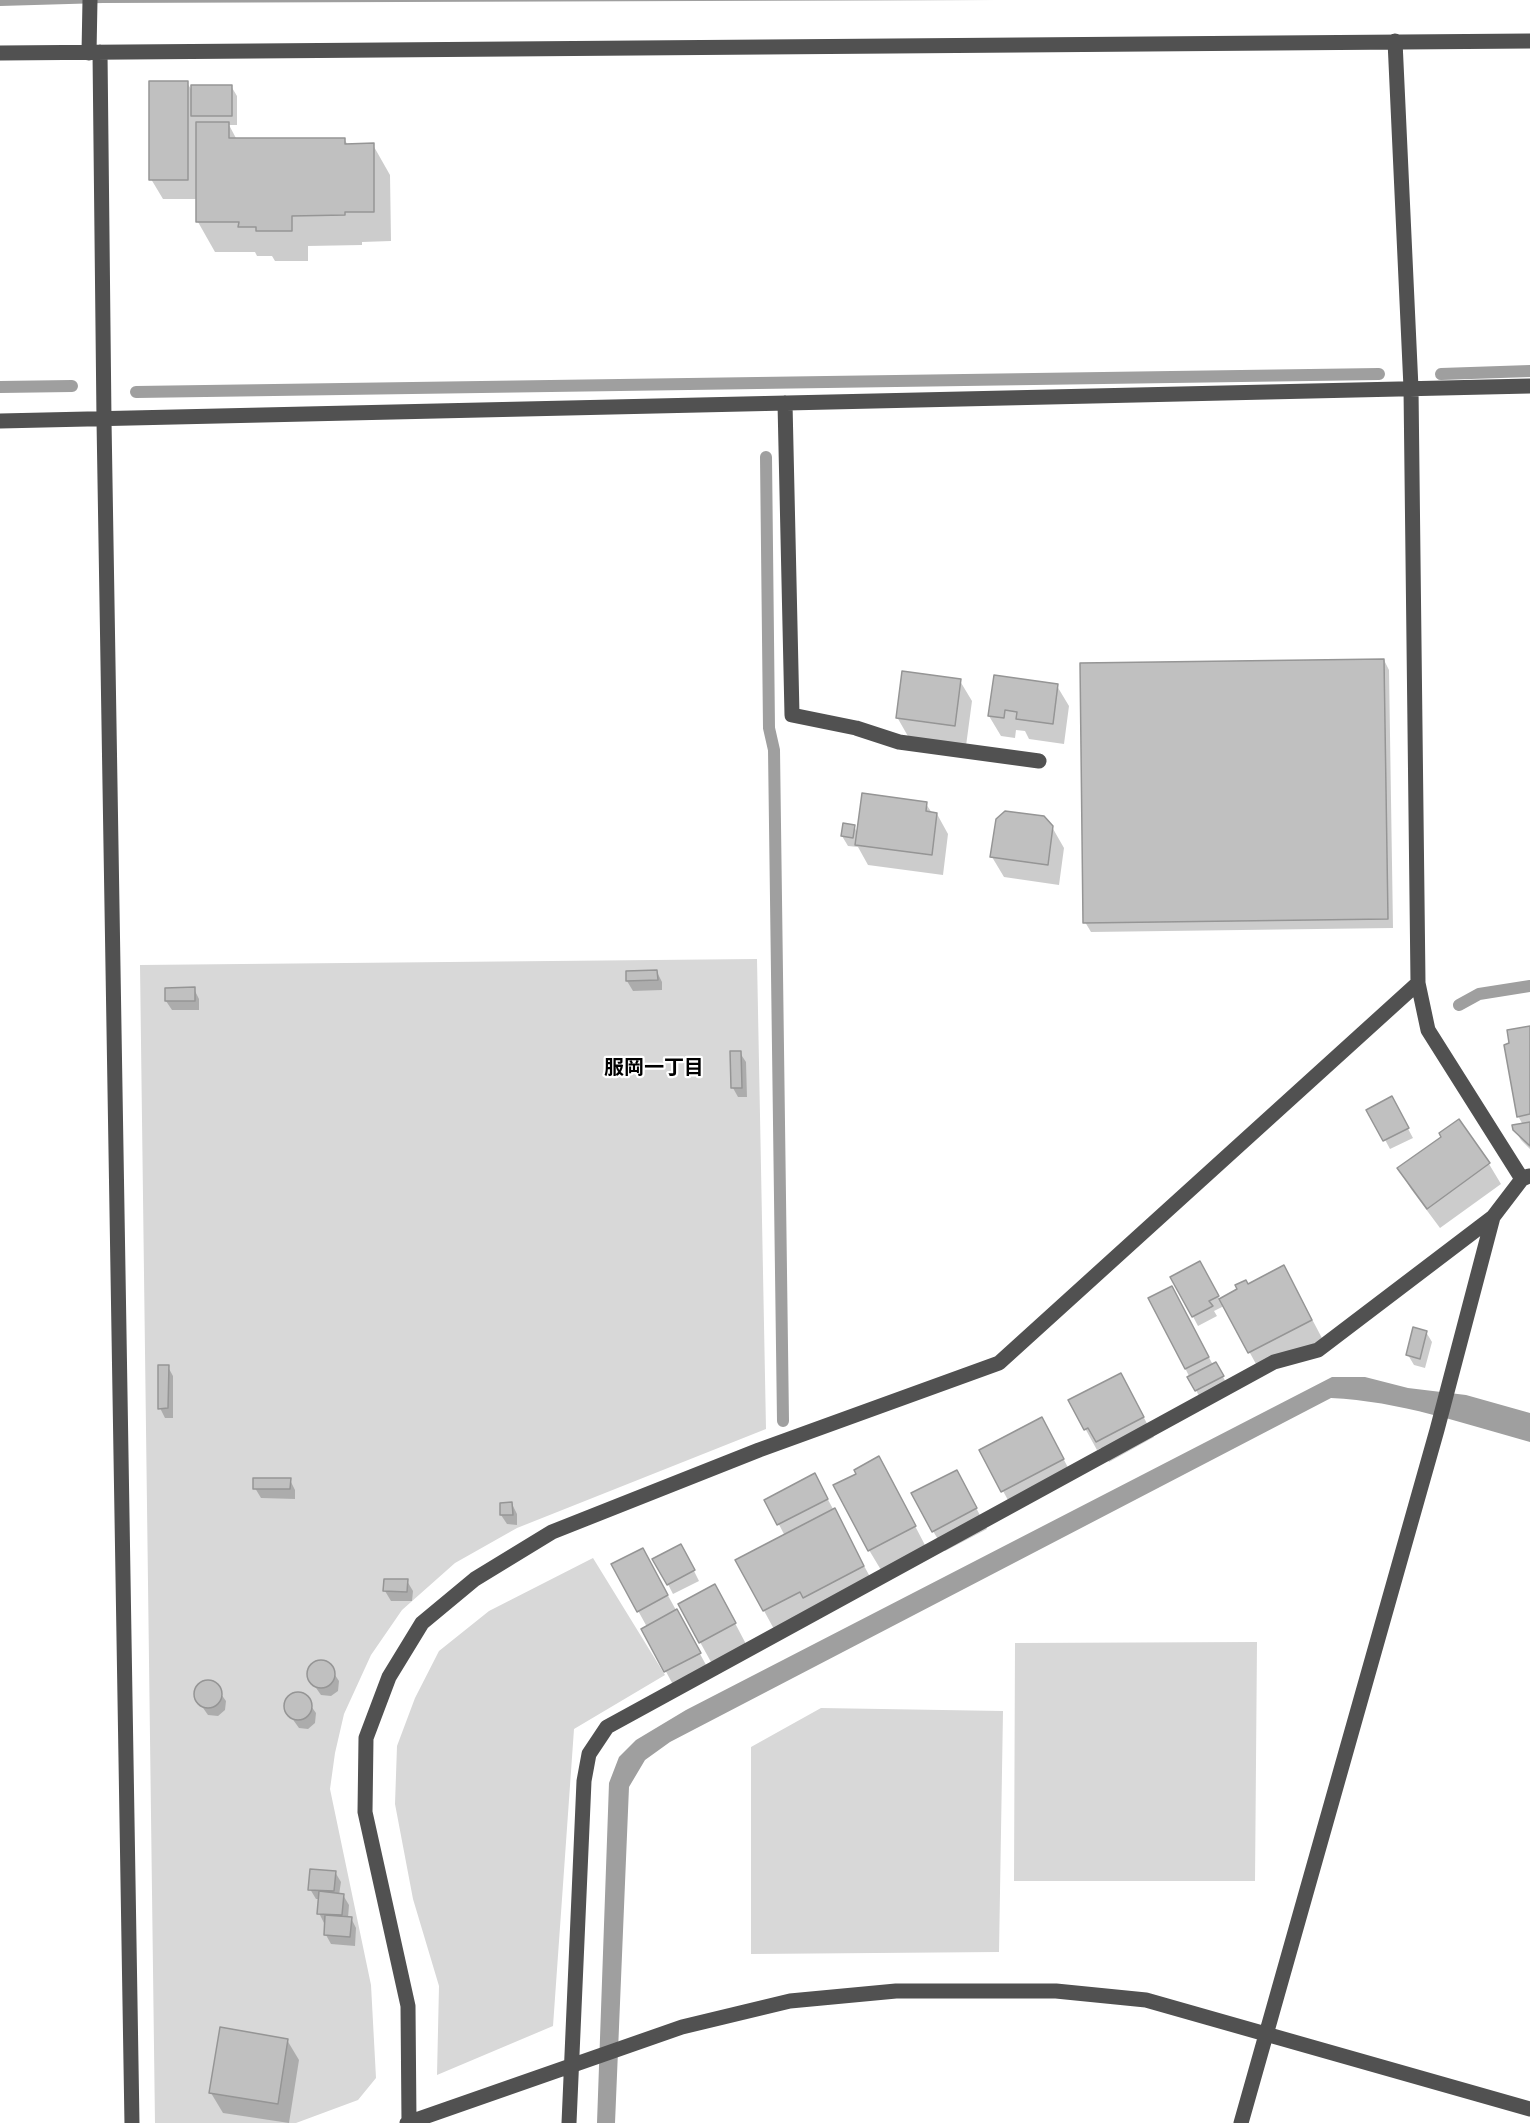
<!DOCTYPE html>
<html>
<head>
<meta charset="utf-8">
<style>
	body { margin:0 }
	canvas { display:block; background:#fff }
</style>
</head>
<body>
<canvas width="1530" height="2123"></canvas>
<script>
const ctx = document.querySelector('canvas').getContext('2d');
ctx.lineJoin = 'round';
function fillPath(path, color) { ctx.fillStyle = color; ctx.fill(path, 'evenodd'); }
function stroke(path, color, width, dash) { ctx.strokeStyle = color; ctx.lineWidth = width; ctx.lineCap = dash ? 'butt' : 'round'; ctx.setLineDash(dash || []); ctx.stroke(path); }
function drawText(font, color, halo, rows, align = 'center') {
  ctx.font = font + ' "PT Sans","Noto Sans JP",sans-serif'; ctx.lineWidth = 4.5; ctx.setLineDash([]); ctx.textBaseline = 'middle'; ctx.strokeStyle = halo; ctx.fillStyle = color; for (const [text, x, y, turn = 0] of rows) {
    ctx.save(); ctx.translate(x, y); ctx.rotate((+turn || 0) * Math.PI / 180); ctx.textAlign = isNaN(turn) ? turn : align; if (halo) ctx.strokeText(text, 0, 0); ctx.fillText(text, 0, 0); ctx.restore();
  }
}
fillPath(new Path2D(`
	M757,959L766,1429L517,1528L455,1563L402,1610L371,1655L344,1714L335,1753L330,1789L371,1985L376,2078L358,2100L296,2123H155L140,965Z
	M593,1558L665,1675L574,1729L553,2026L437,2075L439,1986L413,1899L395,1804L397,1746L415,1698L439,1651L489,1611Z
	M1257,1642L1255,1881H1014L1015,1643Z
	M821,1708L1003,1711L999,1952L751,1954V1747Z`), '#d8d8d8');
fillPath(new Path2D(`
	M0,0H994L103,3L0,6Z
	M1332,1377H1365L1408,1388L1466,1395L1530,1413V1442C1465,1424 1399,1401 1331,1398L670,1742L645,1760L629,1787L615,2123H597L609,1783L619,1757L636,1740L686,1710Z`), '#9f9f9f');
fillPath(new Path2D(`
	M187,83L193,92L231,86L237,96V125H229L237,140L344,139L348,145H373L390,175L391,241L362,242V245L308,246V261H275L272,256H257L255,252H215L198,222V199H163L151,179Z
	M1384,660L1389,670L1393,928L1091,932L1085,922Z
	M960,681L972,701L966,746L909,738L897,717Z
	M1057,686L1069,706L1064,744L1029,739L1025,731L1016,730L1015,738L1001,736L989,716Z
	M926,804L932,813L937,814L948,834L943,875L868,865L858,847L848,846L842,836L854,826L858,834Z
	M1052,827L1064,848L1059,885L1004,877L992,857Z
	M657,972L662,982V990L633,991L627,981Z
	M194,989L199,999V1010H172L166,1001Z
	M1530,1028V1149L1521,1140L1515,1130L1523,1125L1518,1116L1511,1045Z
	M740,1053L746,1062L747,1097H738L733,1088Z
	M1397,1108L1413,1138L1390,1149L1369,1110Z
	M1458,1121L1489,1164L1501,1184L1440,1228L1411,1189L1399,1169L1443,1137Z
	M1200,1263L1220,1300L1247,1286L1295,1287L1323,1340L1261,1373L1224,1306L1214,1311L1217,1316L1198,1326L1172,1277Z
	M1150,1298L1183,1308L1213,1365L1216,1364L1228,1386L1201,1400Z
	M1426,1332L1432,1342L1425,1368L1414,1365L1408,1355Z
	M168,1367L173,1376V1418H165L160,1408Z
	M1132,1395L1154,1437L1109,1462L1101,1448L1097,1450L1070,1401Z
	M1053,1439L1074,1479L1014,1511L1003,1491Z
	M890,1478L926,1547L881,1570L869,1550Z
	M290,1480L295,1490V1499L261,1498L255,1488Z
	M820,1485L875,1586L775,1631L737,1561L785,1536L766,1500Z
	M968,1492L987,1529L945,1551L933,1531Z
	M512,1504L517,1514V1525L507,1524L501,1515Z
	M686,1555L699,1581L673,1594L655,1559Z
	M613,1565L654,1570L711,1674L677,1692L643,1629L647,1627Z
	M407,1581L413,1591L412,1601H391L385,1591Z
	M726,1606L746,1644L711,1662L700,1642Z
	M317,1662L327,1663L339,1681L338,1691L331,1696L321,1695L309,1678L310,1668Z
	M204,1682L213,1683L226,1701L225,1710L218,1716L208,1715L196,1698L197,1688Z
	M294,1695H303L316,1713L315,1723L308,1729L299,1728L286,1710L287,1701Z
	M335,1872L341,1882L339,1895H343L349,1905L348,1918H351L356,1928L355,1946L331,1944L326,1935V1923H324L319,1913L320,1899H316L310,1889Z
	M287,2040L299,2060L289,2123L223,2113L211,2093Z`), '#0003');
stroke(new Path2D(`
	M1441,374L1530,371
	M0,387L72,386
	M136,392L1379,374
	M766,457L769,728L774,750L783,1421
	M1459,1005L1479,994L1530,986`), '#9f9f9f', 12);
const building = new Path2D(`
	M149,81H188V180H149Z
	M191,85H232V116H191Z
	M196,122H229V138H345V144L374,143V212H345V215L292,216V231H256V227H238L239,222H196Z
	M1384,659L1388,919L1083,923L1080,663Z
	M902,671L961,679L955,726L896,718Z
	M994,675L1058,684L1053,724L1016,719L1017,712L1005,710L1004,718L988,716Z
	M862,793L927,802L926,811L937,813L932,855L855,845Z
	M1005,811L1044,816L1053,826L1048,865L990,857L996,819Z
	M843,823L855,825L853,838L841,836Z
	M657,970L658,980L626,981V971Z
	M195,987V1001H165V988Z
	M1530,1026V1114L1517,1117L1504,1045L1509,1043L1507,1030Z
	M730,1051H741L742,1088H731Z
	M1392,1096L1409,1128L1383,1141L1366,1110Z
	M1459,1119L1490,1163L1427,1209L1397,1168L1441,1137L1439,1133Z
	M1530,1122V1146L1513,1130L1512,1125Z
	M1200,1261L1219,1296L1209,1301L1213,1306L1192,1317L1170,1277Z
	M1284,1265L1312,1320L1248,1353L1219,1299L1237,1289L1235,1285L1246,1280L1248,1284Z
	M1172,1286L1209,1357L1185,1369L1148,1298Z
	M1413,1327L1427,1331L1420,1359L1406,1355Z
	M1216,1362L1224,1376L1195,1391L1187,1377Z
	M158,1365H169L168,1408L158,1409Z
	M1121,1373L1144,1417L1096,1442L1088,1428L1084,1430L1068,1400Z
	M1042,1417L1064,1459L1001,1492L979,1450Z
	M879,1456L916,1526L868,1551L833,1485L856,1474L854,1470Z
	M957,1470L977,1508L932,1532L911,1493Z
	M815,1473L828,1499L777,1525L764,1500Z
	M253,1478H291L290,1489H253Z
	M512,1502L513,1515H500V1503Z
	M835,1508L864,1566L803,1598L800,1592L763,1611L735,1560Z
	M681,1544L695,1570L667,1585L652,1559Z
	M643,1548L668,1595L637,1612L611,1564Z
	M384,1579H408L407,1592L383,1591Z
	M715,1584L736,1623L699,1643L678,1604Z
	M677,1609L701,1653L664,1672L641,1629Z
	M307 1674a14 14 0 1 1 28 0a14 14 0 1 1-28 0Z
	M194 1694a14 14 0 1 1 28 0a14 14 0 1 1-28 0Z
	M284 1706a14 14 0 1 1 28 0a14 14 0 1 1-28 0Z
	M310,1869L336,1871L334,1891L308,1890Z
	M319,1891L344,1894L342,1915L317,1914Z
	M325,1915L352,1917L350,1937L324,1935Z
	M220,2027L288,2039L278,2104L209,2093Z`);
fillPath(building, '#c0c0c0');
stroke(building, '#959595', 1.5);
stroke(new Path2D(`
	M1395,41L1411,388L1418,983L1428,1030L1522,1179
	M100,52L104,420L132,2123
	M0,53L1530,41
	M89,53L90,0
	M785,403L792,715L856,728L899,742L1039,761
	M0,421L1530,386
	M409,2122L408,2006L365,1812L366,1738L389,1677L422,1623L475,1579L552,1532L759,1450L999,1363L1418,983
	M407,2123L682,2027L790,2001L896,1991H1056L1146,2000L1530,2109
	M569,2123L584,1781L589,1754L607,1727L1274,1362L1318,1350L1493,1217
	M1241,2123L1437,1430L1493,1217L1522,1179L1529,1176`), '#515151', 15);
drawText('bold 20px', '#000', '#fff', [
	["服岡一丁目",654,1068]
]);
</script>
</body>
</html>
